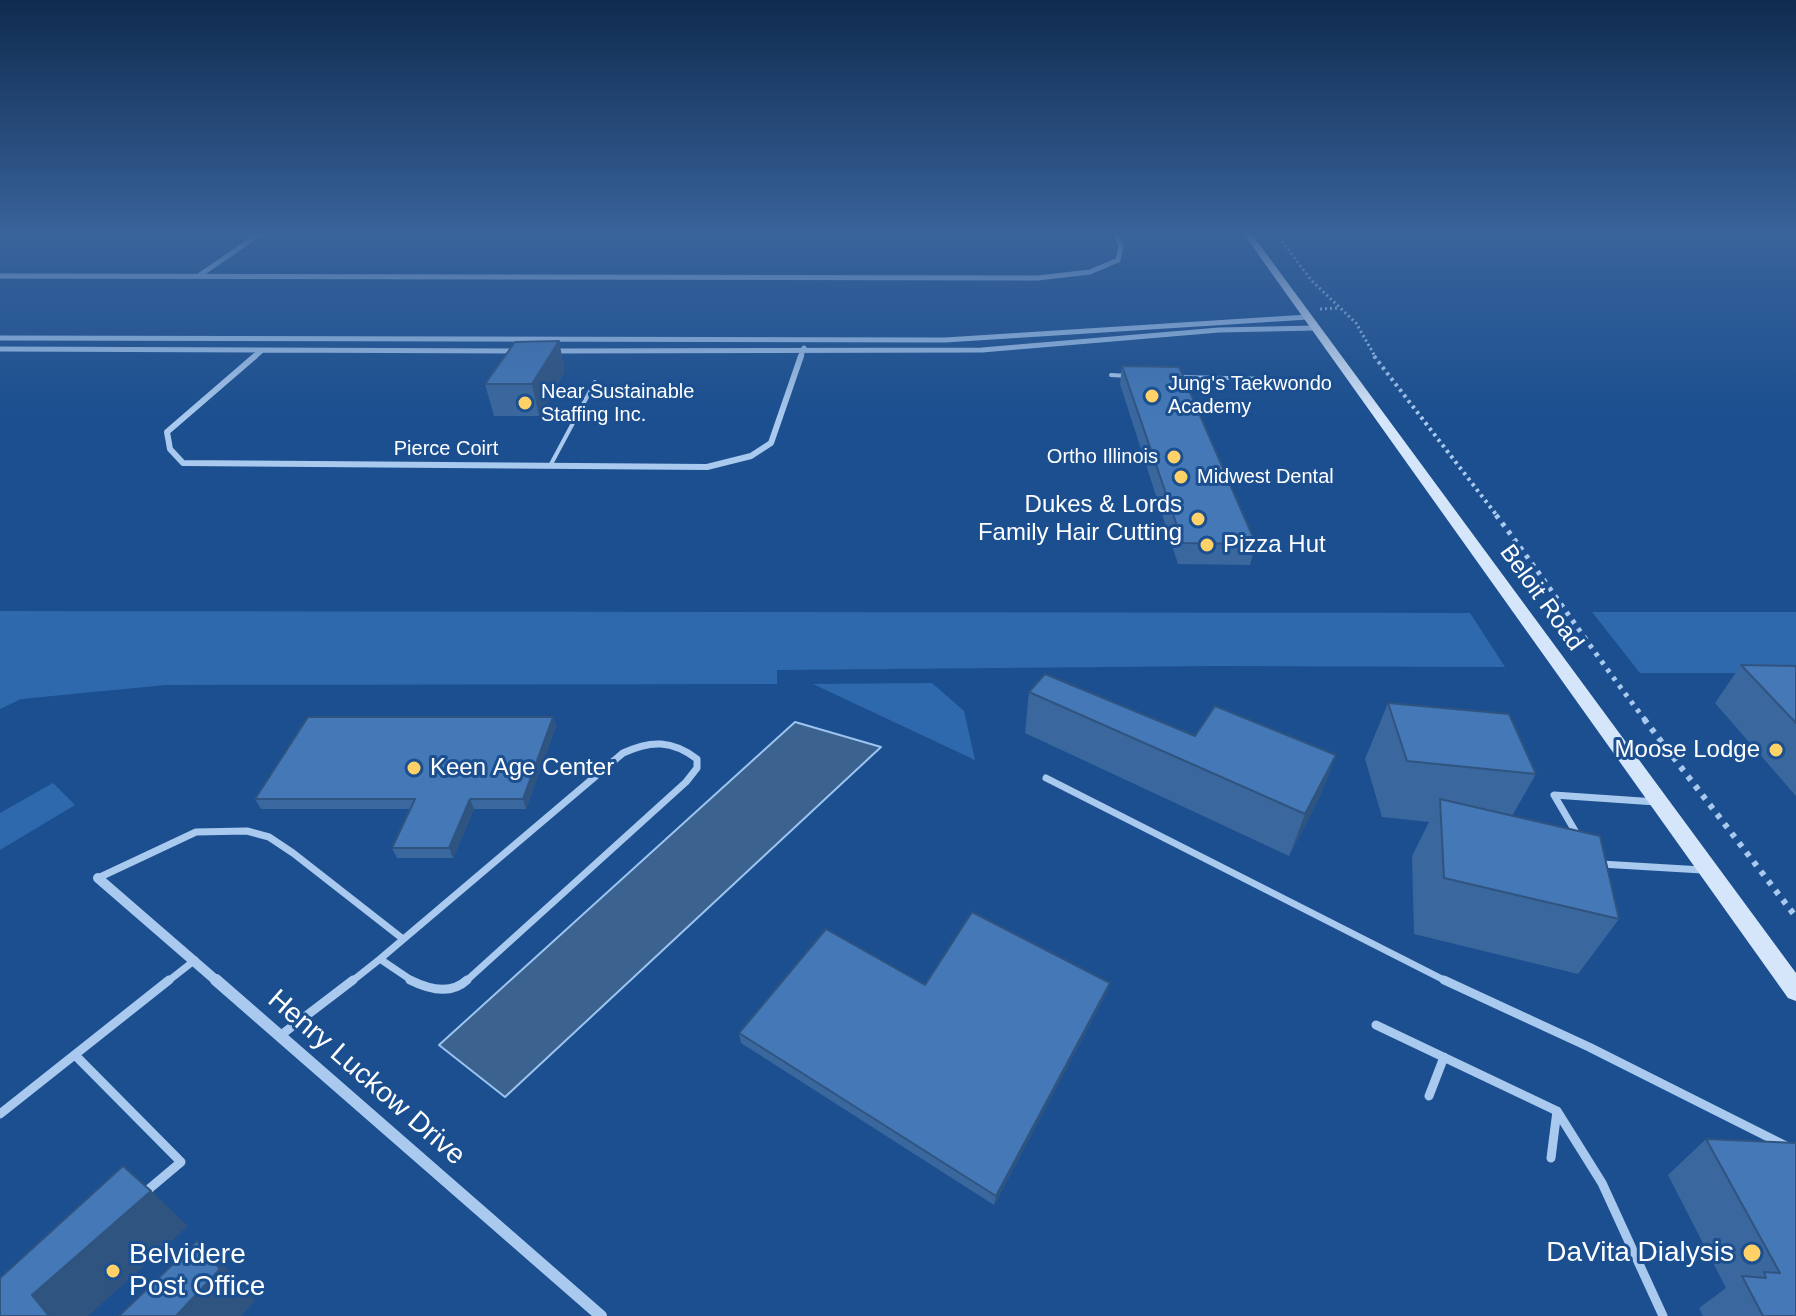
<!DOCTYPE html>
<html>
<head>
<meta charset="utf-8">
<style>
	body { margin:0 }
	canvas { display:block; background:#1b4f8f }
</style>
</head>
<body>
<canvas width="1796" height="1316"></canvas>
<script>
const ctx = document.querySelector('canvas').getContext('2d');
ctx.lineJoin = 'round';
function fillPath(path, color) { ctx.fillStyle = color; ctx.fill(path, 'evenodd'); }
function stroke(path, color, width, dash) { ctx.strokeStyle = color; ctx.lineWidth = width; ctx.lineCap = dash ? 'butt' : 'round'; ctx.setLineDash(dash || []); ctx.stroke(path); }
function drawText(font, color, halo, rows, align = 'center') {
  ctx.font = font + ' Helvetica,sans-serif'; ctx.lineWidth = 6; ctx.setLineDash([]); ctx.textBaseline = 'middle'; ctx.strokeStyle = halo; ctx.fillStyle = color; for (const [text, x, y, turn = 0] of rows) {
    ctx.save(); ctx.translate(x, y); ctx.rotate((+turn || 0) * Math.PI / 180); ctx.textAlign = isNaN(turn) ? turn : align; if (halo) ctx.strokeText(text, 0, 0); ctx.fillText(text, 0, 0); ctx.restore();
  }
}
fillPath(new Path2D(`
	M0,611L1470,613L1505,667L1216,666L777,670V684L166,685L21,699L0,709Z
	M1592,612H1796V673H1640Z
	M932,683L964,711L975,760L813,684Z
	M53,783L75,805L0,850V813Z`), '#2e69ad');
const water = new Path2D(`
	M795,722L881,747L505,1097L439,1045Z`);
fillPath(water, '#3c6290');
stroke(water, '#9cc4f0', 2);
stroke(new Path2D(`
	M1276,233L1311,280L1356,323L1376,358
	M1320,309L1338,308`), '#a9c9ee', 3, [2, 3]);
stroke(new Path2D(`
	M1374,356L1498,517`), '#a9c9ee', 4, [3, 4]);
stroke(new Path2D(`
	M1496,515C1548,583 1594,654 1646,721`), '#a9c9ee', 5, [4, 6]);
stroke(new Path2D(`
	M1644,719L1796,917`), '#a9c9ee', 6, [5, 7]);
stroke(new Path2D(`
	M1111,375L1128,376
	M1175,377L1276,379
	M550,466L595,382`), '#a9c9ee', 4);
stroke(new Path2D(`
	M1046,778L1448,982
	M1578,836L1554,795L1656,802
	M1601,864L1702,870
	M98,878L196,832L247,831L269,837L293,853L403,939
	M380,959L414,982
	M380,959L623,753C651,740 672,740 697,759V768L686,782L465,982
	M167,982L195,960
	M351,982L380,959`), '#a9c9ee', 7);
stroke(new Path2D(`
	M410,980C428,989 451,995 467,980
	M1444,980L1589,1047L1796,1151
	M1376,1025L1557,1111L1551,1158
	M281,1035L353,980
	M75,1055L181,1162L143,1194
	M1429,1096L1444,1057
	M1557,1111L1602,1183L1663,1316
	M0,1114L169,980`), '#a9c9ee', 9);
stroke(new Path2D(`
	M200,275L261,233
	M0,276L1038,278L1090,272L1118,260L1121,246L1115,233
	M0,338L945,340L1308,317
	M0,349L519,351
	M553,351L982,350L1219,330L1316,328
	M253,358L261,351
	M800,358L804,348`), '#a9c9ee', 5);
stroke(new Path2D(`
	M255,356L167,432L170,449L183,463L707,467L751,456L771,443L801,356`), '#a9c9ee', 6);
stroke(new Path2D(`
	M98,878L218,982`), '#a9c9ee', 10);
stroke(new Path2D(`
	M216,980L601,1316`), '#a9c9ee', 12);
fillPath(new Path2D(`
	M1243,233H1251L1796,973V1001L1788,998Z`), '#d6e6fa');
fillPath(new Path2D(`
	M1122,366L1256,544L1250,565L1178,564L1120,384Z
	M565,371L539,416H494L485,384Z
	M1741,665L1796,666V796L1715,703Z
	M1029,692L1195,736L1336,755L1320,796L1289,856L1025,733Z
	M1388,703L1536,774L1512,816L1619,919L1578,974L1414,934L1412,856L1429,822L1382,817L1365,759Z
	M553,717L556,726L526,809H474L453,858H397L392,848L410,809H261L255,799Z
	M1110,983L1107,992L994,1205L741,1043L739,1033L925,985Z
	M1706,1139L1796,1143V1316H1703L1699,1308L1726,1288L1668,1175Z`), '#3a679d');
fillPath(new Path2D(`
	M559,341L565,371L539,416L532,384Z
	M553,717L556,726L526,809L523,799Z
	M1336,755L1320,796L1289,856L1305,814Z
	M470,799L474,809L453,858L449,848Z
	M1110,983L1107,992L994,1205L996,1196Z
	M151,1191L188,1226L88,1316H49L32,1295Z
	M197,1241L233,1274L255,1301L241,1316H176Z`), '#305480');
const building = new Path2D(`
	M559,341L532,384H485L515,342Z
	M1122,366L1179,367L1256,544L1183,543Z
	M1741,665L1796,666V723Z
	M1045,674L1195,736L1215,706L1336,755L1305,814L1029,692Z
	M1388,703L1509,714L1536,774L1407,761Z
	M308,717H553L523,799H470L449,848H392L415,799H255Z
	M1440,799L1600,836L1619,919L1444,878Z
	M972,912L1110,983L996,1196L739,1033L826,929L925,985Z
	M1706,1139L1796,1143V1316H1763L1742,1276L1766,1278L1764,1272L1780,1273Z
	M123,1166L151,1191L32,1295L49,1316H0V1278Z
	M197,1241L220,1269L176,1316H119Z`);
fillPath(building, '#4478b7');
stroke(building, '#305480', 2);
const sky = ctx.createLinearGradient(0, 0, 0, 417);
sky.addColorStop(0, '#0f2b4f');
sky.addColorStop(0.56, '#39639b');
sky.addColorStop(1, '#39639b00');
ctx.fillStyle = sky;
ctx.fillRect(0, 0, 1796, 417);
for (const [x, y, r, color] of [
	[1152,396,8,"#ffd166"],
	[525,403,8,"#ffd166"],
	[1174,457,8,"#ffd166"],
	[1181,477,8,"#ffd166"],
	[1198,519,8,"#ffd166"],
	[1207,545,8,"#ffd166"],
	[1776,750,8,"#ffd166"],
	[414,768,8,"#ffd166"],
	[1752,1253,10,"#ffd166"],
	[113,1271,8,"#ffd166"]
]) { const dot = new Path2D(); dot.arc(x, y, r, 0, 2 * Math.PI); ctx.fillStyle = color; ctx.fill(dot); stroke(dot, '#1b4f8f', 3); }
drawText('20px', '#fff', '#1b4f8f', [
	["Jung's Taekwondo",1168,384],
	["Academy",1168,407],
	["Near Sustainable",541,392],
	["Staffing Inc.",541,415],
	["Ortho Illinois",1158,457,"right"],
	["Midwest Dental",1197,477]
], 'left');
drawText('20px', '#fff', '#1b4f8f', [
	["Pierce Coirt",446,449]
]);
drawText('24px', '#fff', '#1b4f8f', [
	["Dukes & Lords",1182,505],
	["Family Hair Cutting",1182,533],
	["Pizza Hut",1223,545,"left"],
	["Moose Lodge",1760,750],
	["Keen Age Center",430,768,"left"]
], 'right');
drawText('24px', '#fff', '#1b4f8f', [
	["Beloit Road",1541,598,54]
]);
drawText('28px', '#fff', '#1b4f8f', [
	["Henry Luckow Drive",366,1078,41]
]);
drawText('28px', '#fff', '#1b4f8f', [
	["DaVita Dialysis",1734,1253],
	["Belvidere",129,1255,"left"],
	["Post Office",129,1287,"left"]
], 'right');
</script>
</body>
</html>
